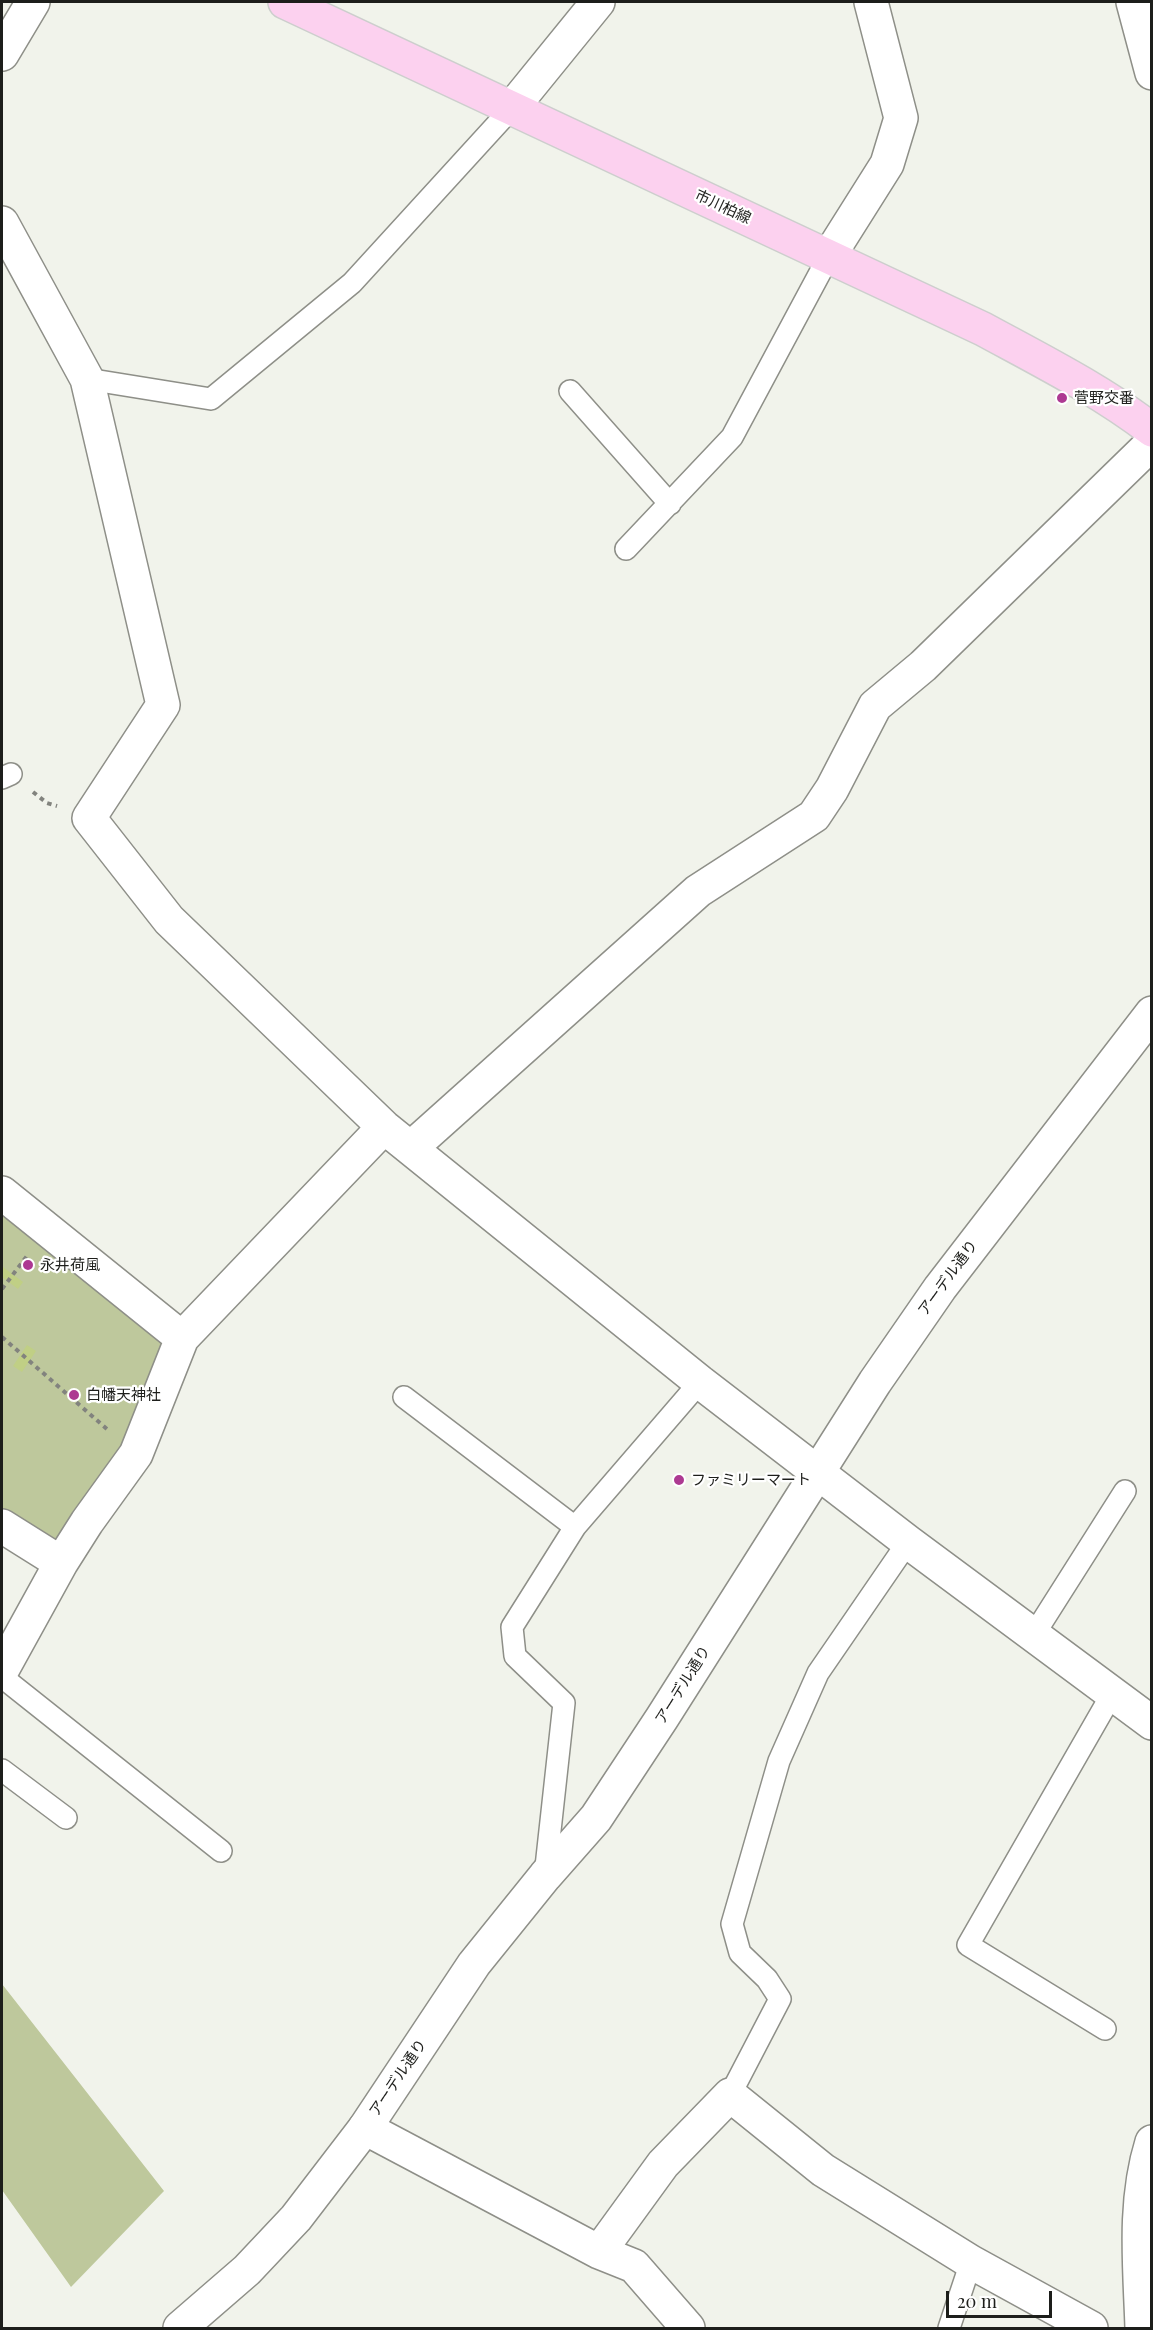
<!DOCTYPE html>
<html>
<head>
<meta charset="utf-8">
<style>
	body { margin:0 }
	#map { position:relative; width:1153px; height:2330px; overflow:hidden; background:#f1f3eb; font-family:"Playfair Display",serif }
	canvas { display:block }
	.frame { position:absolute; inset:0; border:3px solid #1d1e1b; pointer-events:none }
	.scale { position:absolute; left:946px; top:2291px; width:106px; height:27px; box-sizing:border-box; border:3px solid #1d1e1b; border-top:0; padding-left:8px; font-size:18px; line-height:21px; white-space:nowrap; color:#1d1e1b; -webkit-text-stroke:4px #fff; paint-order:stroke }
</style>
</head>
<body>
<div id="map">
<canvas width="1153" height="2330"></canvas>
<div class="frame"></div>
<div class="scale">20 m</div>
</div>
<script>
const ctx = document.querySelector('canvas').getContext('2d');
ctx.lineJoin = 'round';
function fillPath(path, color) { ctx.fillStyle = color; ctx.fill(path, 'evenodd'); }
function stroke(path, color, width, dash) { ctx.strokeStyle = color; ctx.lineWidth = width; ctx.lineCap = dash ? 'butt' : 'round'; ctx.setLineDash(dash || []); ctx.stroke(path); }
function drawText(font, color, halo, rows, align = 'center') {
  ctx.font = font + ' "Playfair Display","Noto Sans JP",serif'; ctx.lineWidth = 4.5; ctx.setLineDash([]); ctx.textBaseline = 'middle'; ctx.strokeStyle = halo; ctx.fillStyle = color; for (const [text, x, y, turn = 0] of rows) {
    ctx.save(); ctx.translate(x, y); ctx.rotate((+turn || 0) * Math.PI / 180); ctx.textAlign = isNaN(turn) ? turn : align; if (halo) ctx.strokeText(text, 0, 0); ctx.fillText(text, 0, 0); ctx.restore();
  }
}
fillPath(new Path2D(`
	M2,1193L182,1338L61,1563L2,1526Z
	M2,1984L164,2191L71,2287L2,2190Z`), '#bec89c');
fillPath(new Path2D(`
	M3,1267L23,1282L18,1289L2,1277Z
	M27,1345L36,1351L22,1372L13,1366Z`), '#c0cf85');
const service = new Path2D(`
	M87,379L211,399L352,283L511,109
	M570,391L670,504
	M626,549L732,437L829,256
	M2,778L11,774
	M404,1397L575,1527
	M1033,1636L1125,1491
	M2,1677L221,1851
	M2,1770L66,1818
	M545,1876L564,1703L515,1656L512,1627L575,1527L700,1382
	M1105,2029L968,1945L1112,1694
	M730,2095L780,1999L767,1979L740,1953L732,1924L779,1761L818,1673L908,1542
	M949,2328L971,2262`);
const minor = new Path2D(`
	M1133,2L1152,73
	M511,109L598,2
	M2,223L87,379L163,705L89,818L169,920L384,1127L700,1382L908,1542L1152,1723
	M829,256L887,164L901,118L871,2
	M411,1148L698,891L814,816L832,789L875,706L923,666L1152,443
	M2,1193L182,1338
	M2,1526L61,1563
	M2,1670L61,1563L87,1522L136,1454L182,1338L384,1127
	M365,2128L599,2252L634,2266L688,2328
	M599,2252L663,2164L730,2095L823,2170L971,2262L1091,2328
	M1142,2328C1140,2266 1133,2203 1152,2142`);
const tertiary = new Path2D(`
	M2,54L33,2
	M180,2328L247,2270L296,2218L365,2128L474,1964L545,1876L596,1818L662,1718L875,1382L940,1288L1152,1013`);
const primary = new Path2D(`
	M285,2L983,329C1040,360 1100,390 1152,430`);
stroke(service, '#8e8f88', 24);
stroke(minor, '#8e8f88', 36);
stroke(tertiary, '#8e8f88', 36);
stroke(primary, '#cdcecd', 36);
stroke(new Path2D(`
	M33,792L47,803L57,806
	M2,1289L27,1256
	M2,1337L108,1430`), '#82837e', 4, [4.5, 4.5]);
stroke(service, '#fff', 21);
stroke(minor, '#fff', 33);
stroke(tertiary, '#fff', 33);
stroke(primary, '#fcd1ef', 33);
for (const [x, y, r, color] of [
	[1062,398,6,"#ad3992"],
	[28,1265,6,"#ad3992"],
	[74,1395,6,"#ad3992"],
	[679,1480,6,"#ad3992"]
]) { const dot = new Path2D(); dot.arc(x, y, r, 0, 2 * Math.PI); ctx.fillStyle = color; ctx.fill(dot); stroke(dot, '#fff', 2); }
drawText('15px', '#1d1e1b', '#fff', [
	["市川柏線",723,207,25],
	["アーデル通り",948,1278,-54],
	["アーデル通り",683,1685,-58],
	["アーデル通り",398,2078,-56]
]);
drawText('15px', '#1d1e1b', '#fff', [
	["菅野交番",1074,398],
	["永井荷風",40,1265],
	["白幡天神社",86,1395],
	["ファミリーマート",691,1480]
], 'left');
</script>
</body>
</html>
